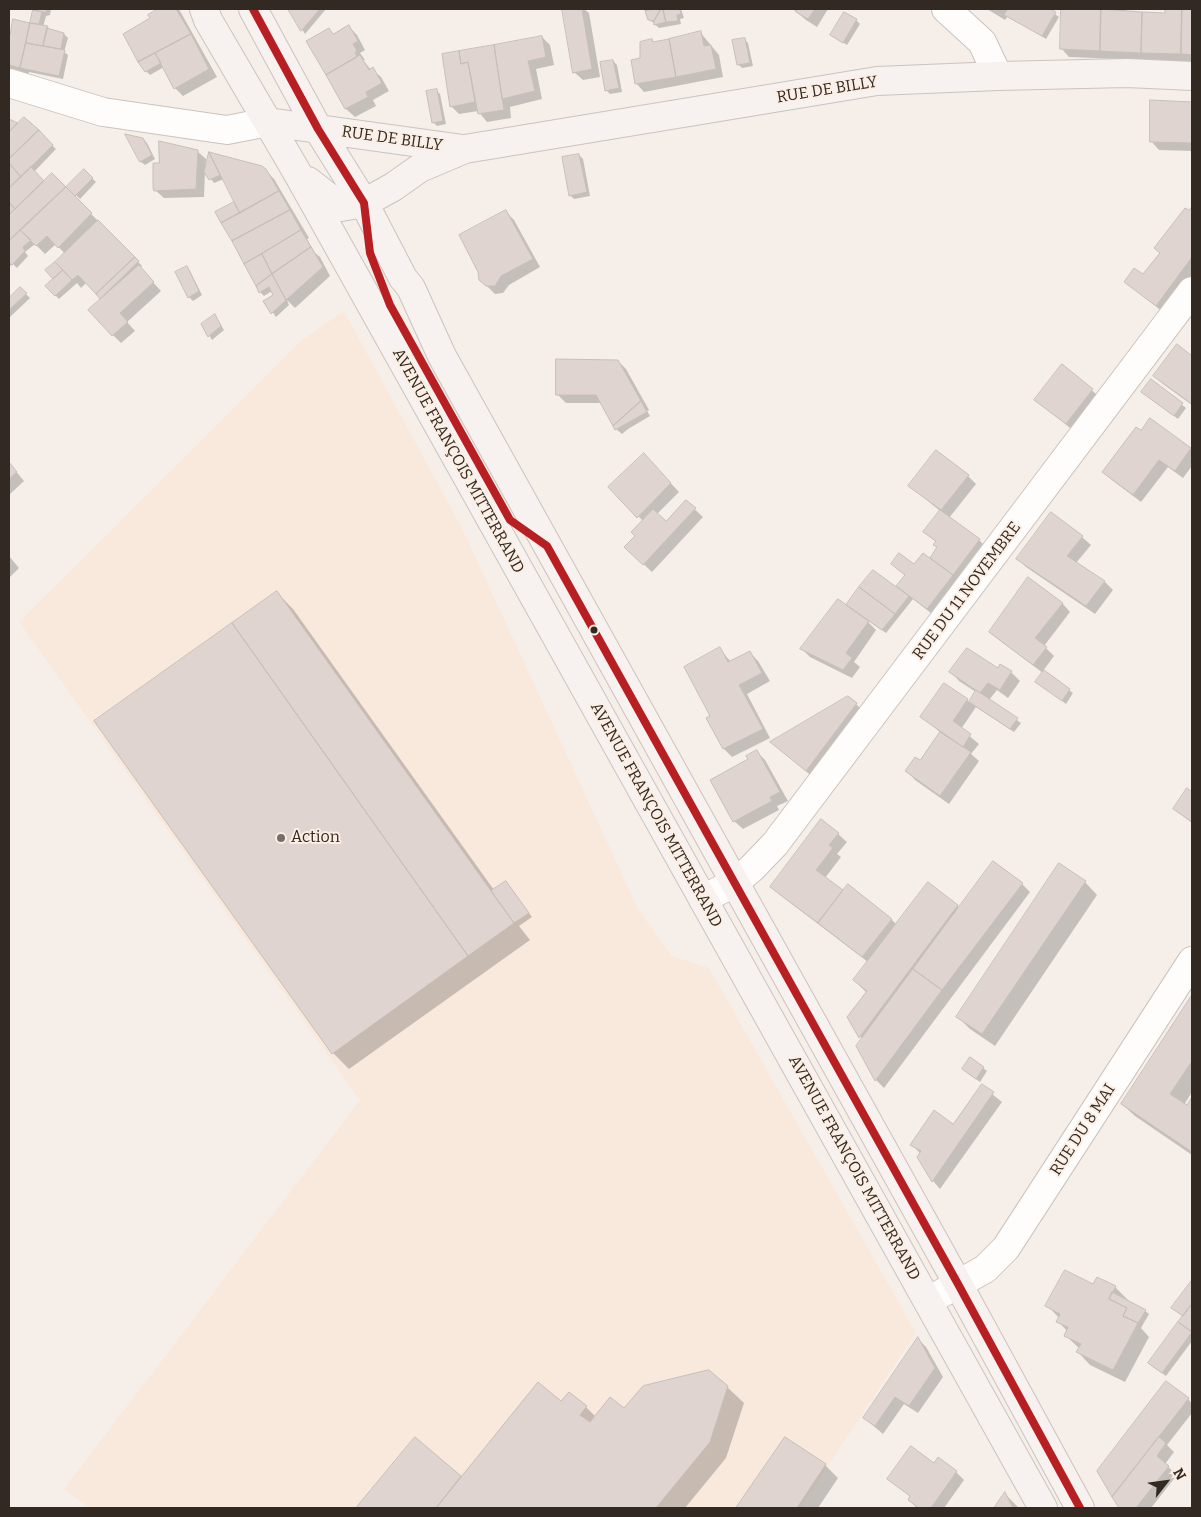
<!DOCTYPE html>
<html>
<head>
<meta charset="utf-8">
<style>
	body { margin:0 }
	#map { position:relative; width:1201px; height:1517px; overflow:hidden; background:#f6efe9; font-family:Bitter,serif }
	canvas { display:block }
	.frame { position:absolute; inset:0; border:10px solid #312922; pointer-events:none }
	.north { position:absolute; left:1141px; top:1457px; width:50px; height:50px; -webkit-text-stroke:4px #fceee3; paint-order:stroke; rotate:60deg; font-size:14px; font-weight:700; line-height:20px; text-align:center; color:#312922 }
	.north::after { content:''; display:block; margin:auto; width:18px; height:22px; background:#312922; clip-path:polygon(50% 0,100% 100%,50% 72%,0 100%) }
</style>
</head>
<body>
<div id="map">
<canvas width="1201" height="1517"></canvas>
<div class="frame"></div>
<div class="north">N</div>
</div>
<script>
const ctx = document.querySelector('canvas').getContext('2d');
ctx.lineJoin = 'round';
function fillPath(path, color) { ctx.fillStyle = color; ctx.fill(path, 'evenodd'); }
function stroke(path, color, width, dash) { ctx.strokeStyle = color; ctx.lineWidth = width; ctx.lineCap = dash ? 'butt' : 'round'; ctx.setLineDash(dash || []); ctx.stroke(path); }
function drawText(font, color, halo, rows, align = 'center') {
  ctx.font = font + ' Bitter,serif'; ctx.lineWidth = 4; ctx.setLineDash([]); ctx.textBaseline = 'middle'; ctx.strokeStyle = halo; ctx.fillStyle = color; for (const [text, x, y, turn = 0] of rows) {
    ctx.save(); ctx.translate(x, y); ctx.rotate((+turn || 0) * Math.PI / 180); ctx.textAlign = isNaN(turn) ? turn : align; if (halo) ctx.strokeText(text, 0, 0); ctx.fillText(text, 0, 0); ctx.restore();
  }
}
fillPath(new Path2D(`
	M344,311L462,528L638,909L672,956L709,968L916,1333L800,1508H89L64,1489L360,1100L19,622L302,340Z`), '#f9e9dc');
fillPath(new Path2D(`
	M35,9H51L50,15L46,16L43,27L64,34L68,38L64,52L68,55L63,79L29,72L28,75L9,71V35H11L14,21L31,24Z
	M161,9H178L180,11L217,77L183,96L175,88L164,67L150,75L146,71L152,18L150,15Z
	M289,9H326L305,34Z
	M563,9H584L589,13L600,77L583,80L574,72Z
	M663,9H681L684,18L680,19L681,24L659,28L649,19L647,12Z
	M793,9H828L817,27L806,20Z
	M987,9H1048L1059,17L1046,39L1008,16L1005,20Z
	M1085,9H1126V12L1166,14L1167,9H1192V62L1069,57L1061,48Z
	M856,20L860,24L847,45L831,35Z
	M349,27L357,35L365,50L360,53L365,60H363L371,70L372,69L381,77L389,91L373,100L376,106L355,117L346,109L308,41L329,30L334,35Z
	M700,32L719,55L723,77L644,92L636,83L641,59L652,41L655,43Z
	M542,37L550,45L554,65L536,69L542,99L510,107L511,118L487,122L478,111L459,114L451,106L443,55Z
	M744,39L748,43L753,66L742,68L738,64Z
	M613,61L617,65L622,92L610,94L606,90Z
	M436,90L440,94L446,124L437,126L433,122Z
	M1152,102L1192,104V151L1159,150L1151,141Z
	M24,118L56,149L34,172L44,182L52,174L142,266L140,268L161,291L127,322L135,331L121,343L113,335L102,299L87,282L81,288L77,283L59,299L47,287L55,279L65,254L56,244L45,254L35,244L25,252L28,256L17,268L13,264L9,267V120L19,124Z
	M128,136L143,139L147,143L155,159L145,165L141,162Z
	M197,151L206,159L205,167L210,153L262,167L274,179L309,238L307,239L315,253L320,257L330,276L295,308L287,300L289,305L276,317L265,301L274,295L272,291L264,296L260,292L216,212L233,203L238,208L224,179L214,183L205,171L204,197L164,198L155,190L160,164Z
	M579,155L583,159L590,196L574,199L570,195Z
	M84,171L96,182L80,199L68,187Z
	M1192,208V276L1164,313L1126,282L1143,276Z
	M506,212L514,220L540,267L509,285L503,293L495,294L480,279Z
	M186,267L190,271L202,295L193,301L189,297Z
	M20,288L30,298L9,318V300Z
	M215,315L224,330L212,340L203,324Z
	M1177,346L1192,357V405L1163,384L1155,376Z
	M618,361L626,369L649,410L647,411L650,416L628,429L622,434L616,429L602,403H566L557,394Z
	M1062,366L1101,398L1075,432L1036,400Z
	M1152,381L1186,408L1178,419L1147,396Z
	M1190,449L1192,451V466L1183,478L1168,467L1141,502L1112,480L1103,472Z
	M644,455L679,492L657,514L666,523L687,502L703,517L652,572L634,555L636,536L643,521L610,487Z
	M9,463L24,481L9,495Z
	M968,476L976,484L949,518L979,540L987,548L936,617L913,599L886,633L869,621L868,622L876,630L854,662L860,667L852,678L810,657L802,649L846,606L902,593L903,591L898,586L906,576L893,564L914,566L930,560L938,548L936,542L924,532L940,511L910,486Z
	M1051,514L1082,537L1091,545L1076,563L1105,582L1113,590L1095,614L1026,567L1018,559Z
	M9,556L19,568L9,578Z
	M277,593L293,609L494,890L509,886L532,917L519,926L530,940L349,1069L333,1053Z
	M1062,603L1070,612L1044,646L1054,656L1043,671L1073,693L1066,704L1041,685L1043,673L999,640L990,632Z
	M720,649L731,662L750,653L758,661L770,681L747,694L770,738L732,757L724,749L708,718L711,716Z
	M1001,665L1011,672L1020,681L1008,698L997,690L989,700L1021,723L1014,732L976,707L961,729L979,744L971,754L979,761L949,804L915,780L907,771L921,761L941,733L922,717L967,700L970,703L976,692L959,681L951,672L998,670Z
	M856,704L864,712L814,778L772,743Z
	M757,752L765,760L788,801L777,806L779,810L743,829L734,821L750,760Z
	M1187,790L1192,793V823L1174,809Z
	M838,834L847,842L837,854L841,857L825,878L843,892L891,919L897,925L928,884L960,908L1022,884L1030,892L884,1088L876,1080L857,1046L862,1039L849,1017L867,993L854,980L868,962L780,895L772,887Z
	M1085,882L1097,895L995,1046L970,1029L957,1016Z
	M1192,997V1092L1184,1105L1187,1107L1192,1099V1155L1135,1116L1122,1104Z
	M983,1068L987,1071L980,1082L967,1073Z
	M982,1086L1002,1102L940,1189L933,1181L921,1154L912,1145L954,1126Z
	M1097,1278L1115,1287L1128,1300L1127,1301L1145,1311L1149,1314L1141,1328L1149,1337L1125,1382L1090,1365L1078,1352L1080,1349L1065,1335L1067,1331L1058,1321L1059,1318L1047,1305L1094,1285Z
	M1192,1282V1341L1166,1376L1153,1367L1184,1317L1172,1308Z
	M918,1339L926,1347L943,1377L918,1413L904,1404L883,1434L864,1418Z
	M727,1387L744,1403L726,1458L685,1508H358L415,1439L462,1478L562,1402L586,1407L596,1417Z
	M1188,1399L1192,1404V1413L1167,1445L1174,1452L1165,1464L1177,1475L1151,1508H1120L1099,1471Z
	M785,1438L825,1465L838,1478L818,1508H738Z
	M934,1465L956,1472L964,1480L944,1508H917L909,1500L911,1497L888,1479Z
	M1005,1494L1017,1506L1018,1508H995Z`), '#0003');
const building = new Path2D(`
	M34,9H47L46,12H42L33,10Z
	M158,9H176L191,34L138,62L123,34L150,18L148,15Z
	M288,9H320L301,31Z
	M562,9H582L592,69L573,73Z
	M656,9H661L654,21L648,20L645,11Z
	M661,9H663L666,22L654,25V21Z
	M663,9H680L681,14L677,15L678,21L666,22Z
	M797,9H815L808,19L796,12Z
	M1008,9H1050L1056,12L1042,36L1004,15Z
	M1061,9H1101L1100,51L1060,49Z
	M1101,9L1142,12L1141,53L1100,51Z
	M1165,9H1182L1181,54L1141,53L1142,12L1165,13Z
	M1182,9H1192V55L1181,54Z
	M33,10L42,12L39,24L30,23Z
	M844,12L857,19L843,43L830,35Z
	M13,19L30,23L20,68L9,65V33L10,34Z
	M30,23L48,26L43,46L26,43Z
	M349,25L358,41L353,44L357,51L355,52L357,57L326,75L306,41L329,28L333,34Z
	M47,28L64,33L61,49L43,46Z
	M701,31L704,46L711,45L716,69L676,77L669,39Z
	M191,34L209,69L174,89L155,53Z
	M542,36L546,57L528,61L535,91L502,99L494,45Z
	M745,38L750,63L737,65L732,40Z
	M652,39L653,42L669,39L676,77L635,84L631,60L640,58V42Z
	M26,43L65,50L59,76L20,68Z
	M494,45L504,110L478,114L468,62L461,64L459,51Z
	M459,51L461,64L468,62L475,102L450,107L442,54Z
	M155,53L161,63L145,72L138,62Z
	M360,55L369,70L373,67L382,83L366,92L368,97L345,109L326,75Z
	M613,60L619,88L605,91L600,62Z
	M437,89L443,121L432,123L426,91Z
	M1150,100L1192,102V143L1150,142Z
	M24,117L39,130L9,159V132Z
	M9,119L18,123L9,132Z
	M39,130L53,145L21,177L9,163V159Z
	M125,134L143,138L152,155L140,162Z
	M159,141L198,150L196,189L154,191L153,188V163H159Z
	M209,152L220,175L209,180L204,172Z
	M209,152L262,166L266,169L279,191L240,213Z
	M579,154L587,192L569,196L562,157Z
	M9,163L21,177L9,188Z
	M31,167L44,181L15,209L9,202V188Z
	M84,169L93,178L75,196L66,187Z
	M52,173L66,187L9,241V215Z
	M66,187L92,213L58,248L47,236L36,246L20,230Z
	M279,191L290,210L232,241L221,223Z
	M9,202L15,209L9,215Z
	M234,202L240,213L221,223L215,212Z
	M1192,207V257L1156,306L1124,282L1134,268L1143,274L1160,253L1154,248L1185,208L1189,210Z
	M290,210L301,230L244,264L232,241Z
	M506,210L533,259L501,276L495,286H486L479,280L478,272L459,235Z
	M98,220L135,257L96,294L78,275L72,280L55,262Z
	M20,230L31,240L23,247L25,251L12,265L9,262V241Z
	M301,230L311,247L272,274L262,254Z
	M311,247L323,267L286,300L272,274Z
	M262,254L272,274L256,286L244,264Z
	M135,257L139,261L100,299L96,294Z
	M55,262L63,270L53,279L45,270Z
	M139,265L154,282L120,313L128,322L112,336L88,310Z
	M187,266L199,291L188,298L175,272Z
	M63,270L72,280L55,296L45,286Z
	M272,274L286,300L271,314L263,301L273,295L269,287L259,293L256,286Z
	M20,287L27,293L9,310V298Z
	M215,314L221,326L208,337L201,324Z
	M1177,344L1192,356V404L1153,376Z
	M556,359L618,360L641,401L613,426L596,395H556Z
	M1062,364L1093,389L1066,424L1034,400Z
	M1151,379L1183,403L1174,416L1141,392Z
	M641,401L647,412L615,430L613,426Z
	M1150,418L1191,448L1175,471L1159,460L1133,495L1102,472L1136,427L1141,430Z
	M936,450L969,475L941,510L908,486Z
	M644,453L671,483L637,518L608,487Z
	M9,462L17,472L9,479Z
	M686,500L696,508L643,565L624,547L635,536L631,532L653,509L666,521Z
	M940,510L980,539L953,575L930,558L937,547L933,545L936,541L923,532Z
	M1051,512L1083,536L1067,556L1105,581L1086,606L1016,559Z
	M899,553L914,564L923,553L953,575L927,609L896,586L905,575L891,564Z
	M873,570L909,596L895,614L859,587Z
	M1028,577L1063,603L1035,638L1047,647L1033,665L989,632Z
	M859,587L895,614L882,630L846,605Z
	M277,591L514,923L468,956L232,623Z
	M838,599L869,621L846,653L852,658L843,670L800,649Z
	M232,623L468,956L332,1054L94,721Z
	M720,647L728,662L750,651L762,673L739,685L763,729L723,749L706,718L710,716L684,667Z
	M967,648L998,668L1000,664L1012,671L1000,690L988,683L980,693L949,672Z
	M1044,670L1070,689L1062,701L1035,682Z
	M944,683L968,699L953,721L971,734L963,747L920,717Z
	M976,690L1018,718L1010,729L969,702Z
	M848,696L857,703L806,771L770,742Z
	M940,732L971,752L940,796L905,771L915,757L920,760Z
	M757,750L780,792L770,797L772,801L733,822L710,780L748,759L746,756Z
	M1187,788L1192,792V822L1173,809Z
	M821,819L839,833L829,845L833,848L816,870L843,890L818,923L770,887Z
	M993,861L1023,883L942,990L913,969Z
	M1059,863L1086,881L982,1034L956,1017Z
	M506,881L529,913L514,923L491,891Z
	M928,882L958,905L859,1038L847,1017L867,991L853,980Z
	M848,884L892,919L862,957L818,923Z
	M913,969L942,990L875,1081L856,1046Z
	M1192,995V1061L1170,1094L1187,1105L1192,1097V1152L1121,1104Z
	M970,1057L984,1067L976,1079L962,1069Z
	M982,1084L994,1092L932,1182L917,1157L921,1151L910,1145L934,1110L953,1124Z
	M1065,1270L1093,1284L1097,1277L1116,1286L1109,1299L1127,1308L1123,1316L1138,1323L1113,1370L1076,1352L1081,1344L1064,1336L1068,1327L1056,1322L1060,1314L1045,1306Z
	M1192,1280V1304L1183,1316L1171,1308Z
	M1112,1292L1146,1310L1138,1323L1123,1316L1127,1308L1109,1299Z
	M1192,1304V1332L1178,1322Z
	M1178,1322L1192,1332L1162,1373L1148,1363Z
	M918,1337L935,1368L909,1406L895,1397L875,1426L863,1418Z
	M709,1370L728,1386L710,1442L656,1508H436L538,1382L561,1401L569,1392L587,1406L580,1415L590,1422L610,1397L624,1408L643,1386Z
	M1166,1381L1189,1398L1112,1497L1097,1471Z
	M415,1437L461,1476L436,1508H356Z
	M785,1437L826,1464L797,1508H736Z
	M1159,1437L1166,1443L1157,1456L1169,1466L1136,1508H1119L1112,1497Z
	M911,1446L934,1463L938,1457L957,1471L931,1508H919L908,1500L910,1496L887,1479Z
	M1005,1492L1013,1508H994Z`);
fillPath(building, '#e0d4d0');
stroke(building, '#c7beba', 1);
const street = new Path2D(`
	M946,9L982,42L998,76
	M9,83L103,112L227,130L268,122
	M703,899L734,883L751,869L775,844L1192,291
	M928,1301L985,1269L1006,1248L1192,961`);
const secondary = new Path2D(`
	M204,9L208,20L298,174L1043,1508
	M253,9L318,129L364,203L403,278L411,288L442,356L958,1284L1080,1508
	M268,122L463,149
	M308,181L341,207L364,203L393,187L420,168L465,149L877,81L998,76L1127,73L1192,76`);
stroke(street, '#cbc3bd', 30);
stroke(secondary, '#cbc3bd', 30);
stroke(street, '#fefdfc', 28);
stroke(secondary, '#f7f1ef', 28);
stroke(new Path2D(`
	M253,9L318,129L364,203L370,253L390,305L510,520L547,546L958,1284L1080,1508`), '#b71f22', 8);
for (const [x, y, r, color] of [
	[594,630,4.5,"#312922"],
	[281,838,5,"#766e68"]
]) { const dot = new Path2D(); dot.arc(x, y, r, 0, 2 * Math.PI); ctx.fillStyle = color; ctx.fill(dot); stroke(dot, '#fceee3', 2); }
drawText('16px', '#312922', '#fceee3', [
	["RUE DE BILLY",827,90,-9],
	["RUE DE BILLY",392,139,8],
	["AVENUE FRANÇOIS MITTERRAND",458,461,61],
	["RUE DU 11 NOVEMBRE",967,591,-53],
	["AVENUE FRANÇOIS MITTERRAND",656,815,61],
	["RUE DU 8 MAI",1083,1130,-57],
	["AVENUE FRANÇOIS MITTERRAND",854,1168,61]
]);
drawText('16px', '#312922', '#fceee3', [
	["Action",291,838]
], 'left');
</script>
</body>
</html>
